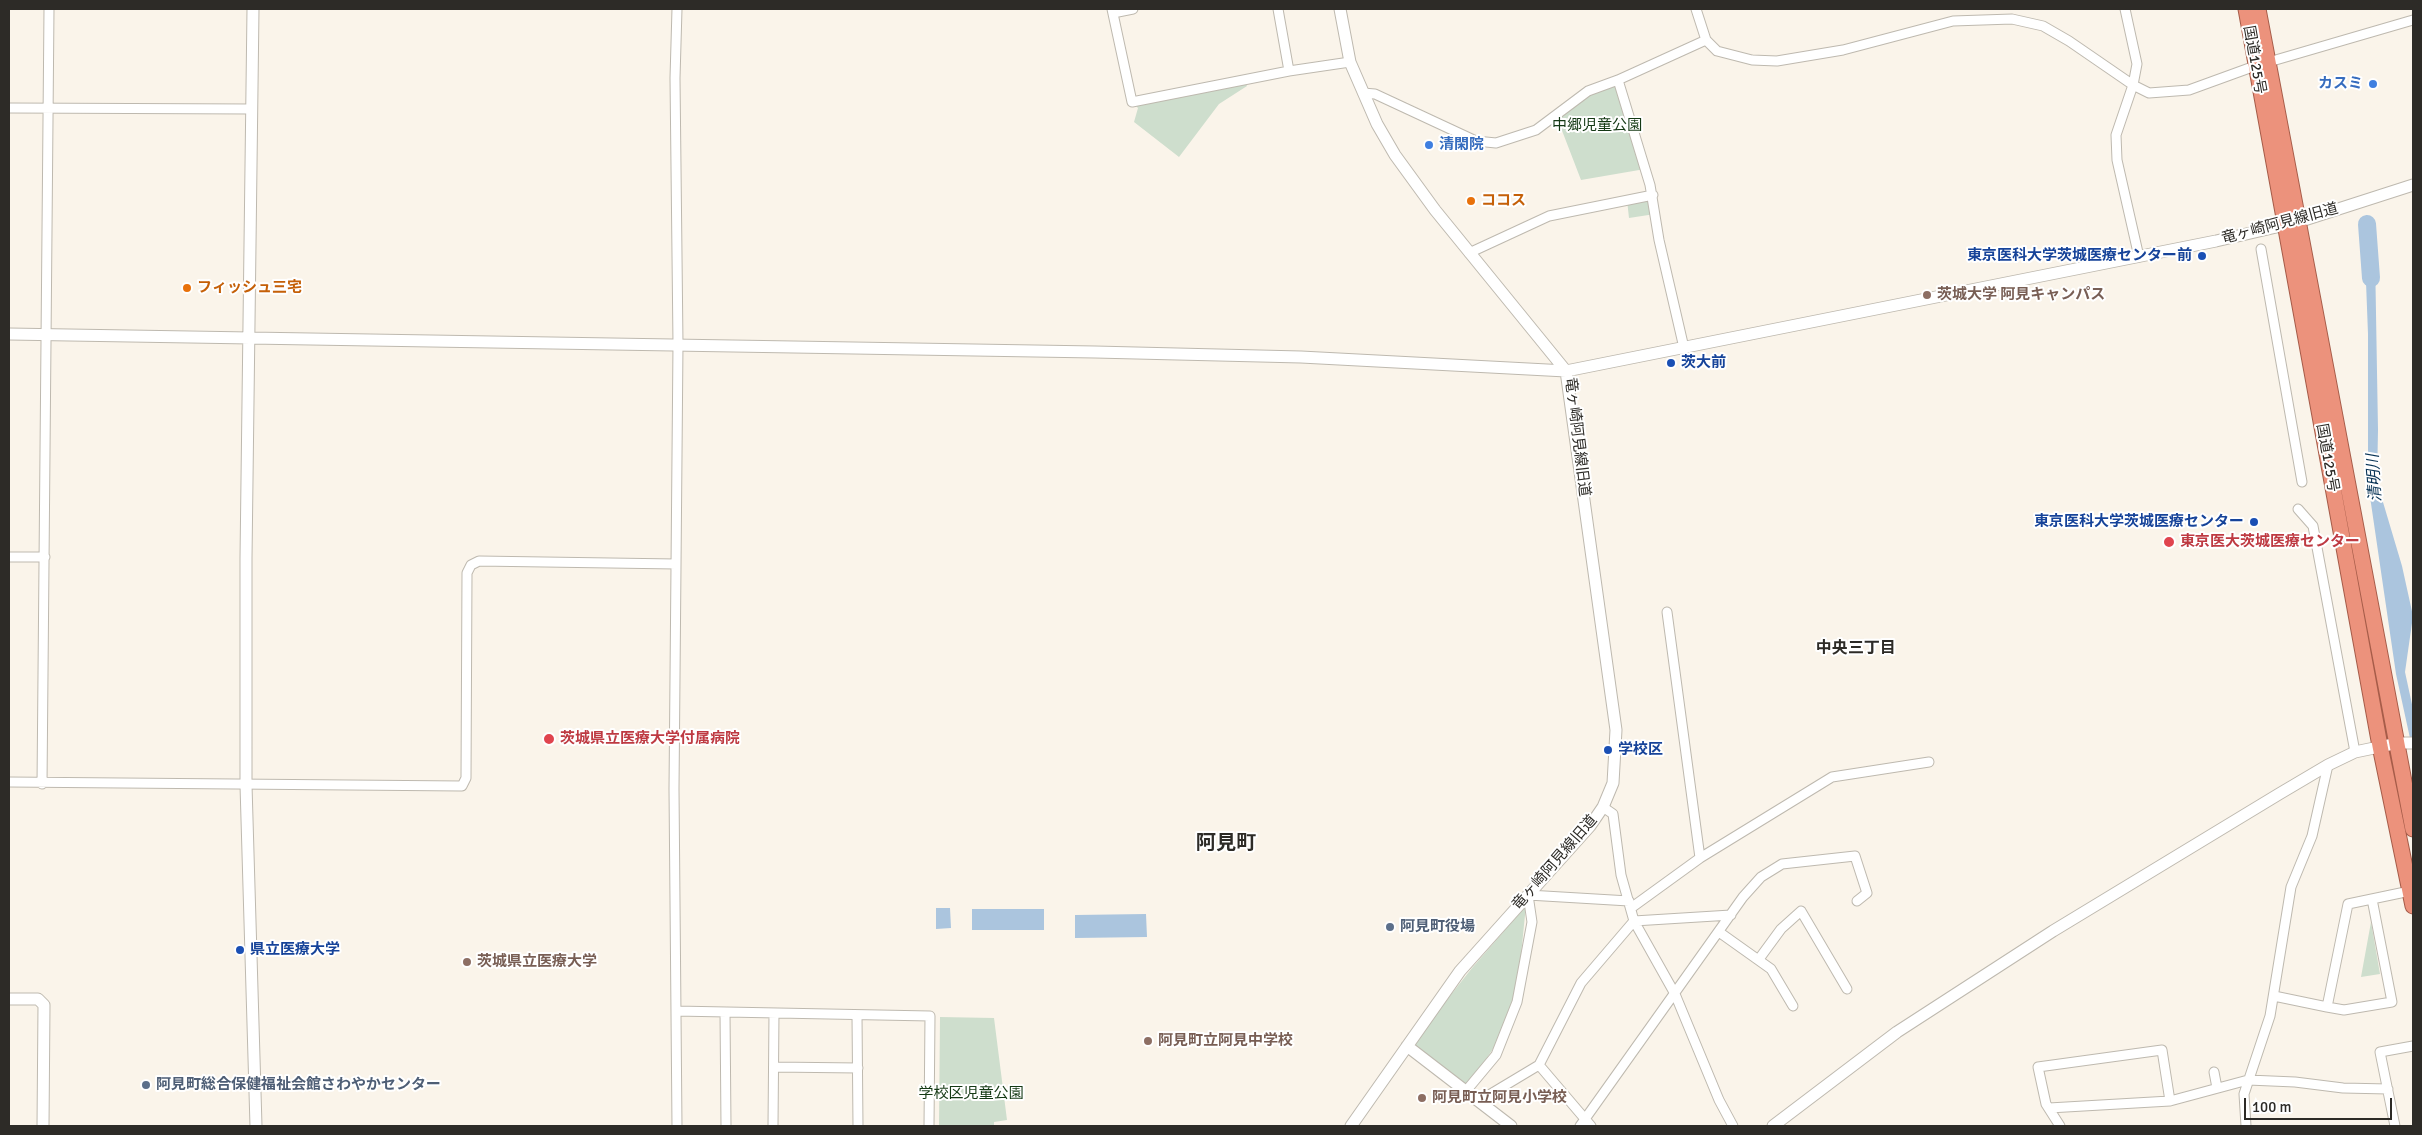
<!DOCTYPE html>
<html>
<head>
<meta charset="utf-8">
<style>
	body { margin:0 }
	#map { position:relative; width:2422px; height:1135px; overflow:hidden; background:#faf4ea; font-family:Signika,sans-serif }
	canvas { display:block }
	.frame { position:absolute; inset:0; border:10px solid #2d2b27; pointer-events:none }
	.scale { position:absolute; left:2244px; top:1098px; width:148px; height:22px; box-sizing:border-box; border:2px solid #2d2b27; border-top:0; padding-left:6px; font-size:15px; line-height:18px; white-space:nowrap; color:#2d2b27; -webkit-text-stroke:4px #fff; paint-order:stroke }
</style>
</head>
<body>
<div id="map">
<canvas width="2422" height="1135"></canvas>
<div class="frame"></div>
<div class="scale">100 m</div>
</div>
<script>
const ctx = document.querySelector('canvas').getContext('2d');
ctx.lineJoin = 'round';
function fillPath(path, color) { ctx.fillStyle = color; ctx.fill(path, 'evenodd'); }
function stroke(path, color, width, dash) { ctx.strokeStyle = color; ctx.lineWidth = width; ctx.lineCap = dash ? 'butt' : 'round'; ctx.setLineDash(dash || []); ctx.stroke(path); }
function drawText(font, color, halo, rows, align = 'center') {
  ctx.font = font + ' Signika,"Noto Sans JP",sans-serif'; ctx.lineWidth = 4; ctx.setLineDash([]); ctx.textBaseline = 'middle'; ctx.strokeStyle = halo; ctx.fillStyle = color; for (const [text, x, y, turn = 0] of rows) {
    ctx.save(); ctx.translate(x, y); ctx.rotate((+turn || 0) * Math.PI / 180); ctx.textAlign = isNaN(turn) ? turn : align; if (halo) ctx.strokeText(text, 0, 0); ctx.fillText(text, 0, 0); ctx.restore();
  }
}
fillPath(new Path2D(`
	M1618,80L1645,169L1581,180L1556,115L1588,91Z
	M1245,81L1247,86L1219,104L1179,157L1134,122L1138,108L1133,103Z
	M1653,195L1655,214L1629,218L1627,200Z
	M1526,906C1521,949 1520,999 1499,1038C1490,1056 1478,1070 1465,1085L1412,1044L1472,968Z
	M2371,922L2380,974L2361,977Z
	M940,1017L994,1018L1007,1120L994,1122V1126H939Z`), '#cedecd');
fillPath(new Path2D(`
	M2375,255L2378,430L2377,482L2402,566L2413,616L2405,672L2413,709V752L2396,674L2368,483V334L2365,256Z
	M936,908H950L951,928L936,929Z
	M972,909H1044V930H972Z
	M1146,914L1147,937L1075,938V915Z`), '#abc5de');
stroke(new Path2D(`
	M2367,224L2371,278`), '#abc5de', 18);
const minor = new Path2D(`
	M1112,9L1132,102L1289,71L1350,62
	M1278,9L1289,71
	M1696,9L1706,40L1717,51L1752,60L1777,61L1843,50L1953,21L2012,19L2043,26L2069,41L2133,85L2149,93L2189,90L2255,66L2413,20
	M2125,9L2137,64L2133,85L2116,135L2117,160L2139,257
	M1113,13L1133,9
	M1618,80L1650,185L1659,240L1684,348
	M1363,93L1375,94L1476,141L1496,143L1536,130L1588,91L1618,80L1706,40
	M9,108L252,109
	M2261,249L2302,482
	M1469,253L1549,216L1653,195
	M2298,509L2313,526L2355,752
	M9,557H45
	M1667,612L1700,858
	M9,782L462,786L466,778L467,573L471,565L479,561L676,564
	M42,784L49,9
	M1603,807L1613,814L1621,875L1634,921L1675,994L1719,1100L1733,1126
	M1631,908L1700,858L1832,777L1929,762
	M1719,932L1771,969L1793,1006
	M1759,959L1781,929L1801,911L1847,989
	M2274,996L2327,1007L2348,904L2410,891
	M2327,1007L2344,1010L2392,1002L2372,899
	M676,1011L930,1016L929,1126
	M725,1012L726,1126
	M857,1016L858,1126
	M1539,1065L1591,1126
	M774,1067L858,1068
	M2214,1072L2217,1088
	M1466,1091L1496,1055L1517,1002L1532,922L1528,895L1629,901
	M1479,1101L1539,1065L1581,983L1634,921L1731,915
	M2049,1108L2170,1101L2248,1080L2295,1082L2343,1088L2388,1089
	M677,1126L674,789L678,344L675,78L677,9
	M773,1126L774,1013
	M1580,1126L1743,897L1761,877L1782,864L1855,856L1867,893L1857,901
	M2060,1126L2046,1104L2038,1067L2162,1050L2170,1101
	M2246,1126L2244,1094L2270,1016L2291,887L2312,836L2328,765
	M2395,1126L2380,1052L2413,1046`);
const tertiary = new Path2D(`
	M253,9L246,558V785L256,1126
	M1340,9L1350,62L1377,124L1395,155L1435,210L1566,371L1616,730L1613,783L1603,807L1590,826L1460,971L1351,1126
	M9,334L1095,352L1301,357L1566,371L2216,241L2298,222L2413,185
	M9,999H38L44,1005L43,1126
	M1407,1046L1511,1126
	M1773,1126L1897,1032L2053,931L2279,794L2328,765L2355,752L2398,743H2413`);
const trunk = new Path2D(`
	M2246,9L2380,746L2413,906
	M2258,9L2413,829`);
stroke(minor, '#beb9af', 11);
stroke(tertiary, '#beb9af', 13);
stroke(trunk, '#a65c49', 17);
stroke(minor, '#fff', 9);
stroke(tertiary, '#fff', 11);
stroke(trunk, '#ec927c', 15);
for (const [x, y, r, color] of [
	[2373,84,5,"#3f7fe0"],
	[1429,145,5,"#3f7fe0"],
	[1471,201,5,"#e8710a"],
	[2202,256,5,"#1a4fb4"],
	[187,288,5,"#e8710a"],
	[1927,295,5,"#8d6e63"],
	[1671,363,5,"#1a4fb4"],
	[2254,522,5,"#1a4fb4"],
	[2169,542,6,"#e0444e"],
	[549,739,6,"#e0444e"],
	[1608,750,5,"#1a4fb4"],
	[1390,927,5,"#5c6f8a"],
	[240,950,5,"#1a4fb4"],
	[467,962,5,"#8d6e63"],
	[1148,1041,5,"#8d6e63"],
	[146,1085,5,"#5c6f8a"],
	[1422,1098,5,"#8d6e63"]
]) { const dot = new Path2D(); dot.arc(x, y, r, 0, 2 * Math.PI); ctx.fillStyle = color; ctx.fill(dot); stroke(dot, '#fff', 2); }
drawText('15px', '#2d2b27', '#fff', [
	["国道125号",2254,60,80],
	["竜ヶ崎阿見線旧道",2280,224,-15],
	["竜ヶ崎阿見線旧道",1577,437,83],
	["国道125号",2327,458,80],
	["竜ヶ崎阿見線旧道",1555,863,-49]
]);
drawText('bold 15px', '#366cbe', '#fff', [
	["カスミ",2363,84],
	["清閑院",1439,145,"left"]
], 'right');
drawText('15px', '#143914', '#fff', [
	["中郷児童公園",1597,126],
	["学校区児童公園",971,1094]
]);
drawText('bold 15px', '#c56008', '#fff', [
	["ココス",1481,201],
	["フィッシュ三宅",197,288]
], 'left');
drawText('bold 15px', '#164399', '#fff', [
	["東京医科大学茨城医療センター前",2192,256,"right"],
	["茨大前",1681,363],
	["東京医科大学茨城医療センター",2244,522,"right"],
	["学校区",1618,750],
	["県立医療大学",250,950]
], 'left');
drawText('bold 15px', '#785e54', '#fff', [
	["茨城大学 阿見キャンパス",1937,295],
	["茨城県立医療大学",477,962],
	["阿見町立阿見中学校",1158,1041],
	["阿見町立阿見小学校",1432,1098]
], 'left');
drawText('bold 15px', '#be3a42', '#fff', [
	["東京医大茨城医療センター",2180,542],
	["茨城県立医療大学付属病院",560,739]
], 'left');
drawText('bold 15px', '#4e5e75', '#fff', [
	["阿見町役場",1400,927],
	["阿見町総合保健福祉会館さわやかセンター",156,1085]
], 'left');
drawText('italic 16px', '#083355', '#fff', [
	["清明川",2375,478,-94]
]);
drawText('bold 16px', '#2d2b27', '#fff', [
	["中央三丁目",1856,649]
]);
drawText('bold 20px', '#2d2b27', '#fff', [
	["阿見町",1226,844]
]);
</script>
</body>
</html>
